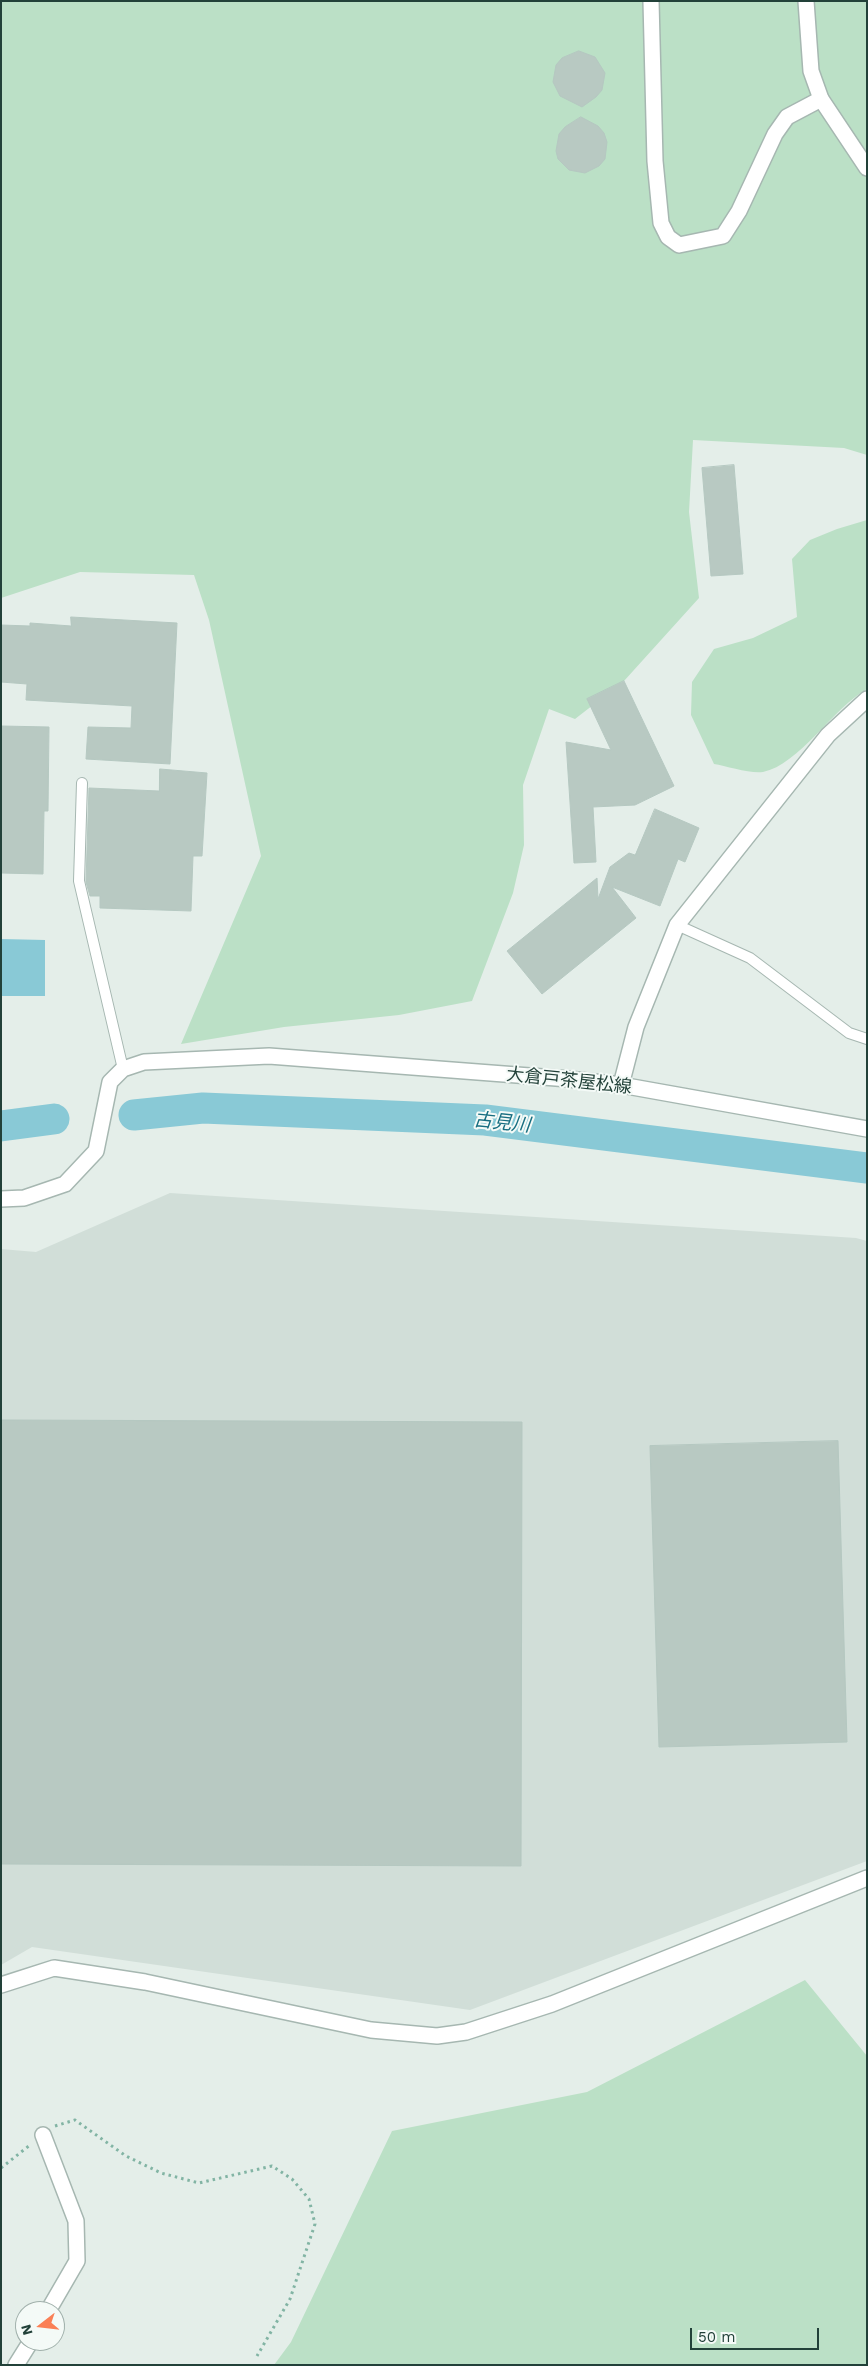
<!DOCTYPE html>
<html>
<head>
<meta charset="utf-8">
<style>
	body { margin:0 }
	#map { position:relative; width:868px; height:2366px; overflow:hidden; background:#e4eee9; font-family:"Work Sans",sans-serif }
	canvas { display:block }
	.frame { position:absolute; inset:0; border:2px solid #224139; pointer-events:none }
	.north { position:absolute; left:15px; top:2301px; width:50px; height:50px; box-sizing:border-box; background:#f4faf7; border:1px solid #a0b0ab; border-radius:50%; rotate:254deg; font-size:14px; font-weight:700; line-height:20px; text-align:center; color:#224139 }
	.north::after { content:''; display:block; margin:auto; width:18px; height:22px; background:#fa8056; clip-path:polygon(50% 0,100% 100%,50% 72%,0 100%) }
	.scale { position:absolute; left:690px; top:2328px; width:129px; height:22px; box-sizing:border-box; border:2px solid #224139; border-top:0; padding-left:6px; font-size:15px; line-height:18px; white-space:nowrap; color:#224139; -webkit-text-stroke:4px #f4faf7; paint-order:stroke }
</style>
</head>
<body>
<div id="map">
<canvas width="868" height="2366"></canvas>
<div class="frame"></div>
<div class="north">N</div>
<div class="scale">50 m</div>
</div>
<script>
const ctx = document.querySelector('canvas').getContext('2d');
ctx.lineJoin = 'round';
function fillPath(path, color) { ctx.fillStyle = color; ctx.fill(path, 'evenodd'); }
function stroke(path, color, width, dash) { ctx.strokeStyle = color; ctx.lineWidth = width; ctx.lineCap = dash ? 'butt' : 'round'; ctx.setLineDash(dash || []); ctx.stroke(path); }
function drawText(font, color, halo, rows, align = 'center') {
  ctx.font = font + ' "Work Sans","Noto Sans JP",sans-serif'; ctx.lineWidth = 4; ctx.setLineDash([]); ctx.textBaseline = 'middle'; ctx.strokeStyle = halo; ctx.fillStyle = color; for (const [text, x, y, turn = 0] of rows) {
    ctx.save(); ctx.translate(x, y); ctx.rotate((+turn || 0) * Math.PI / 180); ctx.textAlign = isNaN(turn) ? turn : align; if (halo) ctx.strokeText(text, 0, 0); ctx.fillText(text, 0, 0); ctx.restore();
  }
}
fillPath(new Path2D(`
	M170,1193L856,1238L867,1241V1861L470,2010L32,1947L1,1965V1249L36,1252Z`), '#d1ded8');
fillPath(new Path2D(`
	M1,1H867V455L844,448L693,440L689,512L699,598L624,681L575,719L549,709L523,785L524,845L513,893L472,1001L399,1015L284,1027L181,1044L261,856L209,620L194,575L80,572L1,598Z
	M867,520V689C834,707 799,765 763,772C751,774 726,766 714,764L691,715L692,682L714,649L753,638L797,617L792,559L810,540L837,529Z
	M805,1980L867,2056V2365H274L291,2342L392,2131L587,2092Z`), '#bbe0c6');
fillPath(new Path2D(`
	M1,939L45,940V996H1Z`), '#89c9d6');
stroke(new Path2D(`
	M134,1115L203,1108L485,1120L867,1168
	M1,1126L54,1119`), '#89c9d6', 31);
const building = new Path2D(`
	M579,51L595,57L605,73L602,90L596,97L582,107L560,96L553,82L556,65L562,58Z
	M581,117L598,126L604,133L607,142L605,159L599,166L585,173L569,170L558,159L556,151L559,134L565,127Z
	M734,465L743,574L711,576L702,468Z
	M71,617L177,623L170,764L86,759L88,727L131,728L132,706L26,700L27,684L1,682V625L30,626V623L71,626Z
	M624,681L674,786L635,805L593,807L596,862L574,863L566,742L611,750L587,699Z
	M1,726L49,727L48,811H44L43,874L1,873Z
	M160,769L207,773L202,856H193L191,911L100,908V896H90L86,882L89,788L159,791Z
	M655,809L699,828L685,862L678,859L660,906L612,887L636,918L542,994L507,951L597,878L598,899L610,867L629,853L635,855Z
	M1,1420L522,1422L521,1866L1,1864Z
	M838,1441L847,1742L659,1747L650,1446Z`);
fillPath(building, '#b8c9c2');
stroke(building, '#b5c8c1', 1);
const service = new Path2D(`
	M82,783L79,881L123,1069
	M677,925L750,958L849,1033L867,1039`);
const minor = new Path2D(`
	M651,1L655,161L661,223L668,237L679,245L723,236L739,211L775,134L787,117L821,99
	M43,2135L76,2221L77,2261L48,2311
	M16,2365L31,2341`);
const tertiary = new Path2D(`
	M806,1L811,71L821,99L867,168
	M621,1085L636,1027L677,925L828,735L867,699
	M1,1199L24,1198L65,1184L96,1151L110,1082L123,1069L144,1062L269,1056L569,1079L621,1085L867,1129
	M1,1985L54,1968L145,1982L371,2030L437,2036L466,2032L552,2004L867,1878`);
stroke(service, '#a6b7b1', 12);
stroke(minor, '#a6b7b1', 18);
stroke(tertiary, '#a6b7b1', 18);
stroke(new Path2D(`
	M55,2126L75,2120L126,2156L161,2173L199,2183L272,2166L292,2179L309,2199L315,2224L290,2299L257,2356
	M1,2168L30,2145`), '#82b4a4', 3, [2.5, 4]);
stroke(service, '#fff', 10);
stroke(minor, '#fff', 15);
stroke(tertiary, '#fff', 15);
drawText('18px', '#224139', '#f4faf7', [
	["大倉戸茶屋松線",569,1081,6]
]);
drawText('italic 19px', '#176e81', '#f4faf7', [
	["古見川",502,1123,6]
]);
</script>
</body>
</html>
